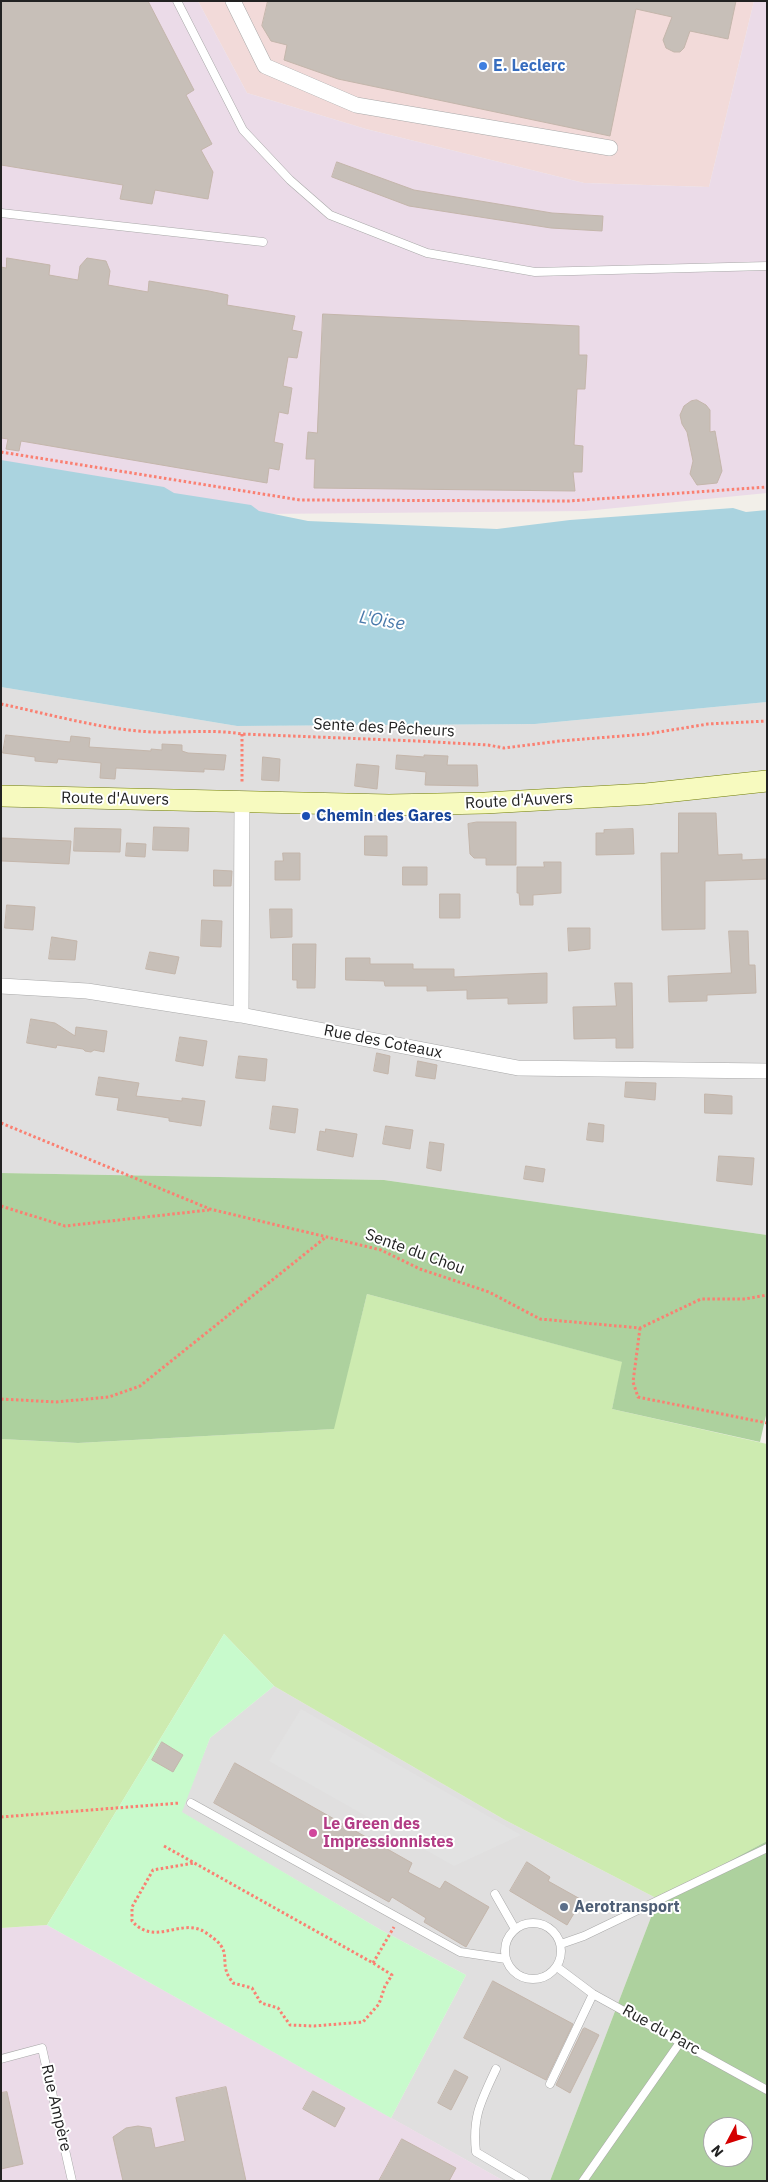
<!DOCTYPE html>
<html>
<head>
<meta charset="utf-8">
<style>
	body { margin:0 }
	#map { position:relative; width:768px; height:2182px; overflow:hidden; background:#f2efe9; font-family:"IBM Plex Sans",sans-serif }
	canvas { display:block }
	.frame { position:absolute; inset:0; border:2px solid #222; pointer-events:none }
	.north { position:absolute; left:703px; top:2117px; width:50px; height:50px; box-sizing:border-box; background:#fff; border:1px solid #a7a7a7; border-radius:50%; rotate:230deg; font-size:14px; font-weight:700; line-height:20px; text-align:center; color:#222 }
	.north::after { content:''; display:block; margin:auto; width:18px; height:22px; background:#d40000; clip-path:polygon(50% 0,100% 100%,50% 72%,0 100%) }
</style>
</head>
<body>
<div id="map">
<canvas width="768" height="2182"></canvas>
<div class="frame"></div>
<div class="north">N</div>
</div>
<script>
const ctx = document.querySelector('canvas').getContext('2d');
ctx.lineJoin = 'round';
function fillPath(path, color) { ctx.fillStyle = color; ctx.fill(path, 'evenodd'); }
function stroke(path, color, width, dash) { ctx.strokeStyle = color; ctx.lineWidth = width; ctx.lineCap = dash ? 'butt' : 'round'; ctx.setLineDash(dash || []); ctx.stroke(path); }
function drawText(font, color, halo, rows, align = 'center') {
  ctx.font = font + ' "IBM Plex Sans",sans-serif'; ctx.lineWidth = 4; ctx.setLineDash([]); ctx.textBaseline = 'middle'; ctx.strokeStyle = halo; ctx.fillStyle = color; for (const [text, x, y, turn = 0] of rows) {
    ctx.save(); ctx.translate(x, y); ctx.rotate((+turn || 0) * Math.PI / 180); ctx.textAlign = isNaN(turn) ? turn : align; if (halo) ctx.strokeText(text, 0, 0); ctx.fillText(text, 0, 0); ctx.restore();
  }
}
fillPath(new Path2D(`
	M1,687L237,726L535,724L767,702V1235L384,1180L1,1173Z
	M274,1686L505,1820L658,1899L550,2181H504L391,2118L466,1975L381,1930L181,1812L210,1738Z`), '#e0dfdf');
fillPath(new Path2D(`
	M198,1H754L709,187L584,183L366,129L247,93Z`), '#f2dad9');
fillPath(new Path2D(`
	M1,1H198L247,93L366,129L584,183L709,187L754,1H767V493L585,511L265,514L1,467Z
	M47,1925L504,2181H1V1928Z`), '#ebdbe8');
fillPath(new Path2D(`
	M367,1294L623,1362L612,1409L767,1444V1841L658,1899L505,1820L274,1686L224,1634L47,1925L1,1928V1439L78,1443L333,1429Z`), '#cdebb0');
fillPath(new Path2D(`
	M1,1173L384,1180L767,1235V1411L760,1442L612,1409L622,1362L367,1294L334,1429L78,1443L1,1439Z
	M767,1841V2181H550L658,1899ZM713,2127H743V2157H713Z`), '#add19e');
fillPath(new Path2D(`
	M224,1634L274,1686L210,1738L182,1812L381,1930L466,1975L391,2118L47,1925Z`), '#c8facc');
fillPath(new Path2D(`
	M301,1709L521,1835L454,1866L269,1761Z`), '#e2e2e2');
fillPath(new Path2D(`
	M1,460L164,487L174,493L251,505L259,511L308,521L497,529L570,520L733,508L746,512L767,510V702L535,724L237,726L1,687Z`), '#aad3df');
const building = new Path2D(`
	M1,1H148L194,90L186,95L212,144L201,150L213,172L208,199L155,190L152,204L120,199L123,185L1,165Z
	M268,1H736L728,39L690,31L684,48L680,52H674L666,48L663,40L672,17L636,9L610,136L338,79L284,60L287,45L271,41L262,26Z
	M337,162L414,190L552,213L603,216L602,231L551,228L409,206L332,177Z
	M7,258L50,265L49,275L78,280L80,266L87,258L106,261L110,271L108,285L148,292L149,281L209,291L228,295L227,305L295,316L292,330L302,332L297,358L288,357L283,386L292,388L288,414L279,412L274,442L283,444L279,470L269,468L267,483L21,441L19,451L6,449L8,439L1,438V267L6,268Z
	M323,314L579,326V355H587L585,389H577L574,445L583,446L582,472H573L575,491L314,488L315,459H306L308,432L317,433Z
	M697,400L706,405L710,410V432L715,431L722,471L717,483L697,485L690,474L693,461L687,432L682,424L680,415L684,406L691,401Z
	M6,735L70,742L71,736L90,738L89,747L151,751V749L162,750V744L182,745V751L188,753L226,755L224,770L204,769V772L116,768L115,779L100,778L101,763L58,759L57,763L35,761V757L3,753Z
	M397,755L424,757V755L448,756L447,765H477L478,786L425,785L426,772L396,769Z
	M263,757L280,759L279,781L262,780Z
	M357,764L379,766L377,789L355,786Z
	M679,813H716L718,855L742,854V860L767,859V879L705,881V929L662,930L661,853H678Z
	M477,822H516V865H486V858H474L470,854L468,824Z
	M154,827L189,828L188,851L153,850Z
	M75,828L121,829L120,852L74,851Z
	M633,829L634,854L596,855V833H604V830Z
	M365,836H387V856L365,855Z
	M2,838L71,841L69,864L2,861Z
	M127,843L146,844L145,857L126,856Z
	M283,853H300V880H275V861H283Z
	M544,862H561V893L533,895V905H520L519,893H517V867H544Z
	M403,867H427V885H403Z
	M214,870L232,871L231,886H214Z
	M440,894H460V918H440Z
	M7,905L35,907L33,930L5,928Z
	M270,909H292V937L271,938Z
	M202,920L222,921L221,947L201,946Z
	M568,928H590V949L569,951Z
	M729,931H748L749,965H755L756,993L707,995V1001L669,1002L668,976L731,973Z
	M52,937L77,941L75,960L49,959Z
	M293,944H316L315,988H297V980H293Z
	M150,952L179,957L175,974L146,969Z
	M346,958H370V964H413V969H454V977L547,973V1003L508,1004V998L467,999V990L427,991V986H385L384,981L346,980Z
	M615,983H632L633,1048H616V1038L574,1039L573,1007L616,1006Z
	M31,1019L55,1023L75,1036L76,1027L107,1031L104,1052L94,1050L91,1052L85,1051L83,1049L57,1045L56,1048L27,1043Z
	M180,1037L207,1041L203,1066L176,1061Z
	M377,1053L390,1056L388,1074L374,1071Z
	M239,1056L267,1059L265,1081L236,1078Z
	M418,1061L437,1065L435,1079L416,1076Z
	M99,1077L139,1083L136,1096L182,1101V1098L205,1101L201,1126L169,1121V1118L117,1110L119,1098L96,1095Z
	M626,1082L656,1083L655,1100L625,1097Z
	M705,1094L732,1096V1114L705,1113Z
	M273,1106L298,1109L295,1133L270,1129Z
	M589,1123L604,1125L603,1142L587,1140Z
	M386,1126L413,1130L410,1149L383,1144Z
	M326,1129L357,1134L353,1157L317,1150L320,1131L325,1132Z
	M430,1142L444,1144L441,1171L427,1168Z
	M719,1156L754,1158L752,1185L717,1181Z
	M526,1166L545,1169L543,1182L524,1179Z
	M162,1742L183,1755L173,1772L152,1760Z
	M235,1763L412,1863L408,1872L440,1889L445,1881L489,1907L466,1947L424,1922L426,1918L392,1897L389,1902L214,1803Z
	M527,1862L550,1877L548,1881L582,1900L567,1925L510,1891Z
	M493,1981L573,2024L546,2080L464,2038Z
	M585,2028L599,2035L570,2093L556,2085L583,2029Z
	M455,2070L468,2077L451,2110L438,2103Z
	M226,2087L246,2181H123L113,2137L126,2128L138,2126L151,2128L155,2148L185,2141L176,2098Z
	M313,2091L345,2108L335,2127L303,2109Z
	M7,2092L23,2164L1,2169V2093Z
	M402,2139L456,2168L449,2181H379Z`);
fillPath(building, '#c7bfb8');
stroke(building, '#c4b6ab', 1);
const lane = new Path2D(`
	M177,1L243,130L290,180L330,215L427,253L535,272L767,266
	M1,213L263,242
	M191,1803L460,1952L506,1959
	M495,1894L515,1929
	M505 1951a28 28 0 1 1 56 0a28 28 0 1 1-56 0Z
	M561,1944L584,1936L767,1848
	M557,1967L593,1994L767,2090
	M1,2059L42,2048L72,2181
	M496,2069C481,2101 472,2117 476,2152L525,2181
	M550,2084L593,1994
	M583,2181L681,2041`);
const street = new Path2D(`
	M233,1L265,66L356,105L610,148
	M1,986L87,991L241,1015L518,1068L767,1071
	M241,1015L242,802`);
const secondary = new Path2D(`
	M1,796L389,805L485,803L646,794L767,781`);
stroke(lane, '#a9a9a9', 9);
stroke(street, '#a9a9a9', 16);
stroke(secondary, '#707d05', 22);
stroke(new Path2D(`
	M1,452L300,500L569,501L767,487
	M1,704C49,714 104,730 153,732C183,733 212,729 242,734L417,741L488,745L504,748L560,741L647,734L708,724L767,721
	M242,734V784
	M1,1123L210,1209L381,1250L420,1269L489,1292L540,1319L640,1328L701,1299H745L767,1295
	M1,1206L65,1226L209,1210
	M640,1328L633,1382L638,1397L767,1423
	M1,1399L56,1402L109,1397L140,1386L326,1237
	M1,1817L180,1803
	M164,1846L373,1963L392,1975L385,1986L379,2004L363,2022L314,2026L290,2025L278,2008L261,2003L252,1988L233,1983C231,1980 228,1976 227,1973C222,1960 229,1953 217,1941C213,1938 206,1932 201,1930C178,1920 154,1946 132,1921V1907L153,1870L194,1863
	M373,1963L394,1927`), '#fa8072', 3, [2.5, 2.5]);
stroke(lane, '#fff', 8);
stroke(street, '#fff', 15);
stroke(secondary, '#f7fabf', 21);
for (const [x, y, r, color] of [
	[483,66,5,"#3f7fe0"],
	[306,816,5,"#1a4fb4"],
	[313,1833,5,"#d1479c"],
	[564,1907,5,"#5c6f8a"]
]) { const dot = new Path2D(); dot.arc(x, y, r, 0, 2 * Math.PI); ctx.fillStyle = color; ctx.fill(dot); stroke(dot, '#fff', 2); }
drawText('bold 16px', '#366cbe', '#fff', [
	["E. Leclerc",493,66]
], 'left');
drawText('16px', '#222', '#fff', [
	["Sente des Pêcheurs",384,728,3],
	["Route d'Auvers",115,799,1],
	["Route d'Auvers",519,801,-3],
	["Rue des Coteaux",383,1042,11],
	["Sente du Chou",415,1252,20],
	["Rue du Parc",661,2030,29],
	["Rue Ampère",56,2108,77]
]);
drawText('bold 16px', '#164399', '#fff', [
	["Chemin des Gares",316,816]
], 'left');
drawText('bold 16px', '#b23c85', '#fff', [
	["Le Green des",323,1824],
	["Impressionnistes",323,1842]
], 'left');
drawText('bold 16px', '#4e5e75', '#fff', [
	["Aerotransport",574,1907]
], 'left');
drawText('italic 18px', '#4a7aab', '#fff', [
	["L'Oise",382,621,9]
]);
</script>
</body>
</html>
